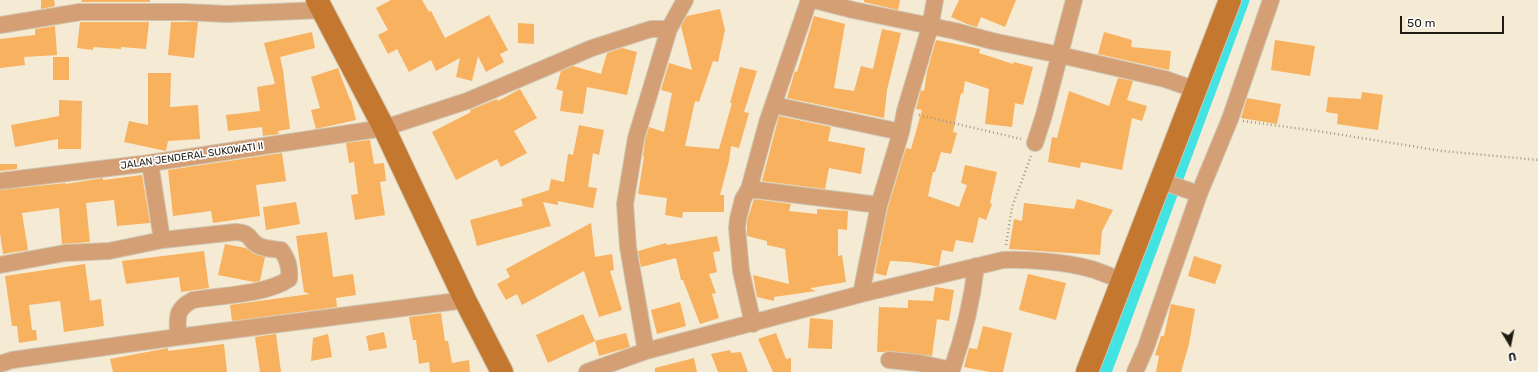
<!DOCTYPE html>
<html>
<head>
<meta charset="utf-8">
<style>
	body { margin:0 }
	#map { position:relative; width:1538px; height:372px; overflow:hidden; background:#f5ead4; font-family:Rubik,sans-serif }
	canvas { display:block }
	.north { position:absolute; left:1490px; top:324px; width:40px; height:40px; -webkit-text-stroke:3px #fff; paint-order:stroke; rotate:170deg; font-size:11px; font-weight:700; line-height:16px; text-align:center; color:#1f1c14 }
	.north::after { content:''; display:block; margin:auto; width:14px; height:18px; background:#1f1c14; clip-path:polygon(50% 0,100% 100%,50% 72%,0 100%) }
	.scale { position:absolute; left:1400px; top:16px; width:104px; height:18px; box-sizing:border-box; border:2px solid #1f1c14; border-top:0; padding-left:5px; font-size:12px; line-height:14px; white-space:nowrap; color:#1f1c14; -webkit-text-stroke:3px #fff; paint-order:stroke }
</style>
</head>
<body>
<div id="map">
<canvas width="1538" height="372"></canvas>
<div class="north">U</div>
<div class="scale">50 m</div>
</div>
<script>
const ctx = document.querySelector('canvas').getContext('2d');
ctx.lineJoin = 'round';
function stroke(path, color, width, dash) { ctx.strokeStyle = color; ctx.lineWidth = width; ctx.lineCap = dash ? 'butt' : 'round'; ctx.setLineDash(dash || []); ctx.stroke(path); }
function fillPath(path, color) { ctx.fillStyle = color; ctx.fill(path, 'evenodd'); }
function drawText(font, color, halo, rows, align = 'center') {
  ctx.font = font + ' Rubik,sans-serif'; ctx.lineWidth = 3.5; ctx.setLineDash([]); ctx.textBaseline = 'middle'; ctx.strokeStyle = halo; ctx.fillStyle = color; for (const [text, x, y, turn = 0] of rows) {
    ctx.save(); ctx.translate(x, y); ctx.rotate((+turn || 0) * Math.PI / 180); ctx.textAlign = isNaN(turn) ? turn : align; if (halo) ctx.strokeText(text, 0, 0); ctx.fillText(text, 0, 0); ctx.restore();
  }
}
stroke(new Path2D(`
	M1104,372L1242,0`), '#42e3e3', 15);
fillPath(new Path2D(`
	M41,0H54L55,6L41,9Z
	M82,0H150V2H81Z
	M391,0H422L429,12L431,11L445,38L489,15L508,50L500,54L504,62L486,72L478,56L472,81L456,77L460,58L436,71L431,60L409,72L397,49L388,54L378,35L388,30L376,8Z
	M864,0H900L898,10L864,2Z
	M959,0H1016L1005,27L981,17L977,27L967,24L951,17Z
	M720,9L725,30L718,62L713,61L699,102L695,101L685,146L719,149L732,103H730L740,67L757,71L744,112L749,113L739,148L731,146L729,161L720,195H724V212H683L682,218L665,215L667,198L638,194L644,157L643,156L645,140L649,127L664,132L672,93L661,90L669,63L692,70L681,26L687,16Z
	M814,16L845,24L834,88L854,91L861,66L873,69L882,29L901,33L887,90L884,118L787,98L795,71L797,72Z
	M80,22H149L146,49L121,47V49L93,47V50L77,48Z
	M171,22H198L194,58L168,55Z
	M518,23L534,24V44L518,43Z
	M55,26L57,55L24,57L25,65L0,68V39L35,35V29Z
	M312,32L315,48L280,57L283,70L290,129L278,131L279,134L263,136L262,127L228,131L226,115L260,111L257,87L275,84L264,43Z
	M1104,32L1132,40L1131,47L1171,51L1169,70L1098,54Z
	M936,40L980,49L979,53L1013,64L1014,62L1033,67L1023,105L1015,103L1012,127L985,124L989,89L965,81L963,94L961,93L953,132L957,133L951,154L941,152L935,172H933L928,196L959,207L967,185L961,183L965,165L997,172L990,203L992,204L986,220L979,217L973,243L956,240L953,252L942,250L939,266H935L910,262L890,261L886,276L875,273L888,207L906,148L911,149L922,110L916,109L921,90L924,91L927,72Z
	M1275,40L1315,46L1310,76L1271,70Z
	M622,48L637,52L627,95L587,87L583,114L560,111L563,91L556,89L561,71L573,66L601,74L607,53Z
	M53,57H69V80H53Z
	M338,68L350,100H351L356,120L316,129L311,110L320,108L311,77Z
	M148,73H171L170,107L198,105L200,139L168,141L166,151L124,142L129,121L148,125Z
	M1118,78L1133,81L1127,100L1147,106L1142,121L1132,118L1122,170L1081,162L1080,168L1048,162L1052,137L1057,138L1069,91L1109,106Z
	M520,89L537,118L514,131L527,153L501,167L497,159L456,180L432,132L471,112L470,110L497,99L498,101Z
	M1362,92L1383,95L1378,130L1337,124L1338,114L1326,112L1328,97L1361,99Z
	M1247,98L1281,104L1277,124L1241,118Z
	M59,100L82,101L81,149H58V139L15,147L11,125L59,116Z
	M779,116L831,127L828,141L865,148L861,174L829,168L825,189L762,181Z
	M579,125L604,130L599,155L593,153L588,187L597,188L593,208L558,201V205L543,202L551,226L477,246L470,220L523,206L521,199L549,190L551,179L564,182L568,154L573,155Z
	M370,140L374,164L384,163L386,181L380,182L385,215L355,220L351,195L358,194L354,162L349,163L346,143Z
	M282,153L286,181L256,185L260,216L213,223L211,211L173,216L168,170Z
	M0,164H17V169L0,171Z
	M142,175L150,223L117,226L114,200L86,203L90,242L62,244L59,208L22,213L28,250L3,254L0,233V190L65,183L66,184L103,178V180Z
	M754,199L791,204L789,211L817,214V209L848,211L847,230L838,229V256L842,255L846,282L811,288V289L816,291L774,297V301L757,297L753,275L789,284L785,249L767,245V241L747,236V221Z
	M1077,199L1113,210L1102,231L1100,255L1009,249L1014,219L1022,221L1024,203L1074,209Z
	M296,202L300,224L266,230L263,207Z
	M591,223L595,257L612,254L614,270L610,271L622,310L599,317L584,271L522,305L517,294L506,300L497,284L510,277L506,269Z
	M327,232L333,277L353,274L356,295L336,298L337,307L232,321L230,305L310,294L304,292L296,236Z
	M717,236L720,251L713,252L717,272L709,274L716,293L712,294L719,318L700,324L683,280H681L676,258L641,267L638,251L666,243L667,245Z
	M225,244L246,248L254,254L265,257L260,281L254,282L218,275Z
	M204,251L209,288L181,292L179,277L126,284L122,261Z
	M1194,256L1222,265L1215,284L1188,276Z
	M85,264L90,301L101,299L104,326L64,332L60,301L29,305L32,330H36L37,340L19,343L17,326H12L5,276Z
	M1028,274L1066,283L1056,320L1019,310Z
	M935,287L954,290L949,321L937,319L932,356L890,351L884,352H877L879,307L908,308V300L933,301Z
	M680,302L686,326L657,334L651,310Z
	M1171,304L1195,309L1189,344L1181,372H1156L1159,356L1155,355L1161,336H1164Z
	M441,313L445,341H448L452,363L469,360L470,372H430L429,362L419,364L416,340H413L409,317Z
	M583,314L595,341L548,363L536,335Z
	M810,318L833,320L832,349L808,348Z
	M983,326L1012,333L1003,372H990L964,367L969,348L977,349Z
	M384,332L387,348L369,351L366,336Z
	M626,333L630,347L599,356L595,341Z
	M776,333L786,359L791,358V372H773L758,339Z
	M276,334L281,372H260L255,337Z
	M328,334L332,357L311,361L313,338Z
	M224,344L227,372H113L110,359L168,348V351Z
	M730,350L731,353L741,352L748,372H718L711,354Z
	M694,358L697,372H655V368Z`), '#f8b15f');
const street = new Path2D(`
	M814,0L853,10L955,31L992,41L1060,55L1165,79L1196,90
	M0,25L80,12H184L227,14L323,10
	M774,105L901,132
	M1035,143L1044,115L1074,0
	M150,163L162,240
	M0,181L150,163L384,128L467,101L592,48L651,29H669
	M1161,181L1199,194
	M749,189L879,205
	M0,265L65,253L109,251L162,240L236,232C253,233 248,241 259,246C266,249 274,249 281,250C288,260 290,267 289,279C265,295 222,295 193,300C174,310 178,318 178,337
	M861,294L879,205L901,132L905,111L930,27L935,0
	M753,324L741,271L737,228L738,219L743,199L749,189L767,123L809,0
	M646,351L628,247L625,204L636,138L669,29L685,0
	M889,360L919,363L952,370
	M0,364L12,360L178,337L465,300
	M587,372L646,351L861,294L1003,260C1027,259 1067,262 1091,269C1102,272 1112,277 1123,281
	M951,372C963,338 972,302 976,266
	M1135,372L1146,347L1199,194L1230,119L1271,0`);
const secondary = new Path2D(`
	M317,0L384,128L465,300L502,372
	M1087,372L1230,0`);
stroke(street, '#cec5b1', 18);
stroke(secondary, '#cec5b1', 24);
stroke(new Path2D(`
	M919,115L1021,139
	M1243,121L1324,132L1442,151L1538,160
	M1006,245L1012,207L1031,156`), '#a19989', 2.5, [1, 3]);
stroke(street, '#d49f74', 16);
stroke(secondary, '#c4772f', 22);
drawText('10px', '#1f1c14', '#fff', [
	["JALAN JENDERAL SUKOWATI II",192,156,-8]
]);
</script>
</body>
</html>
